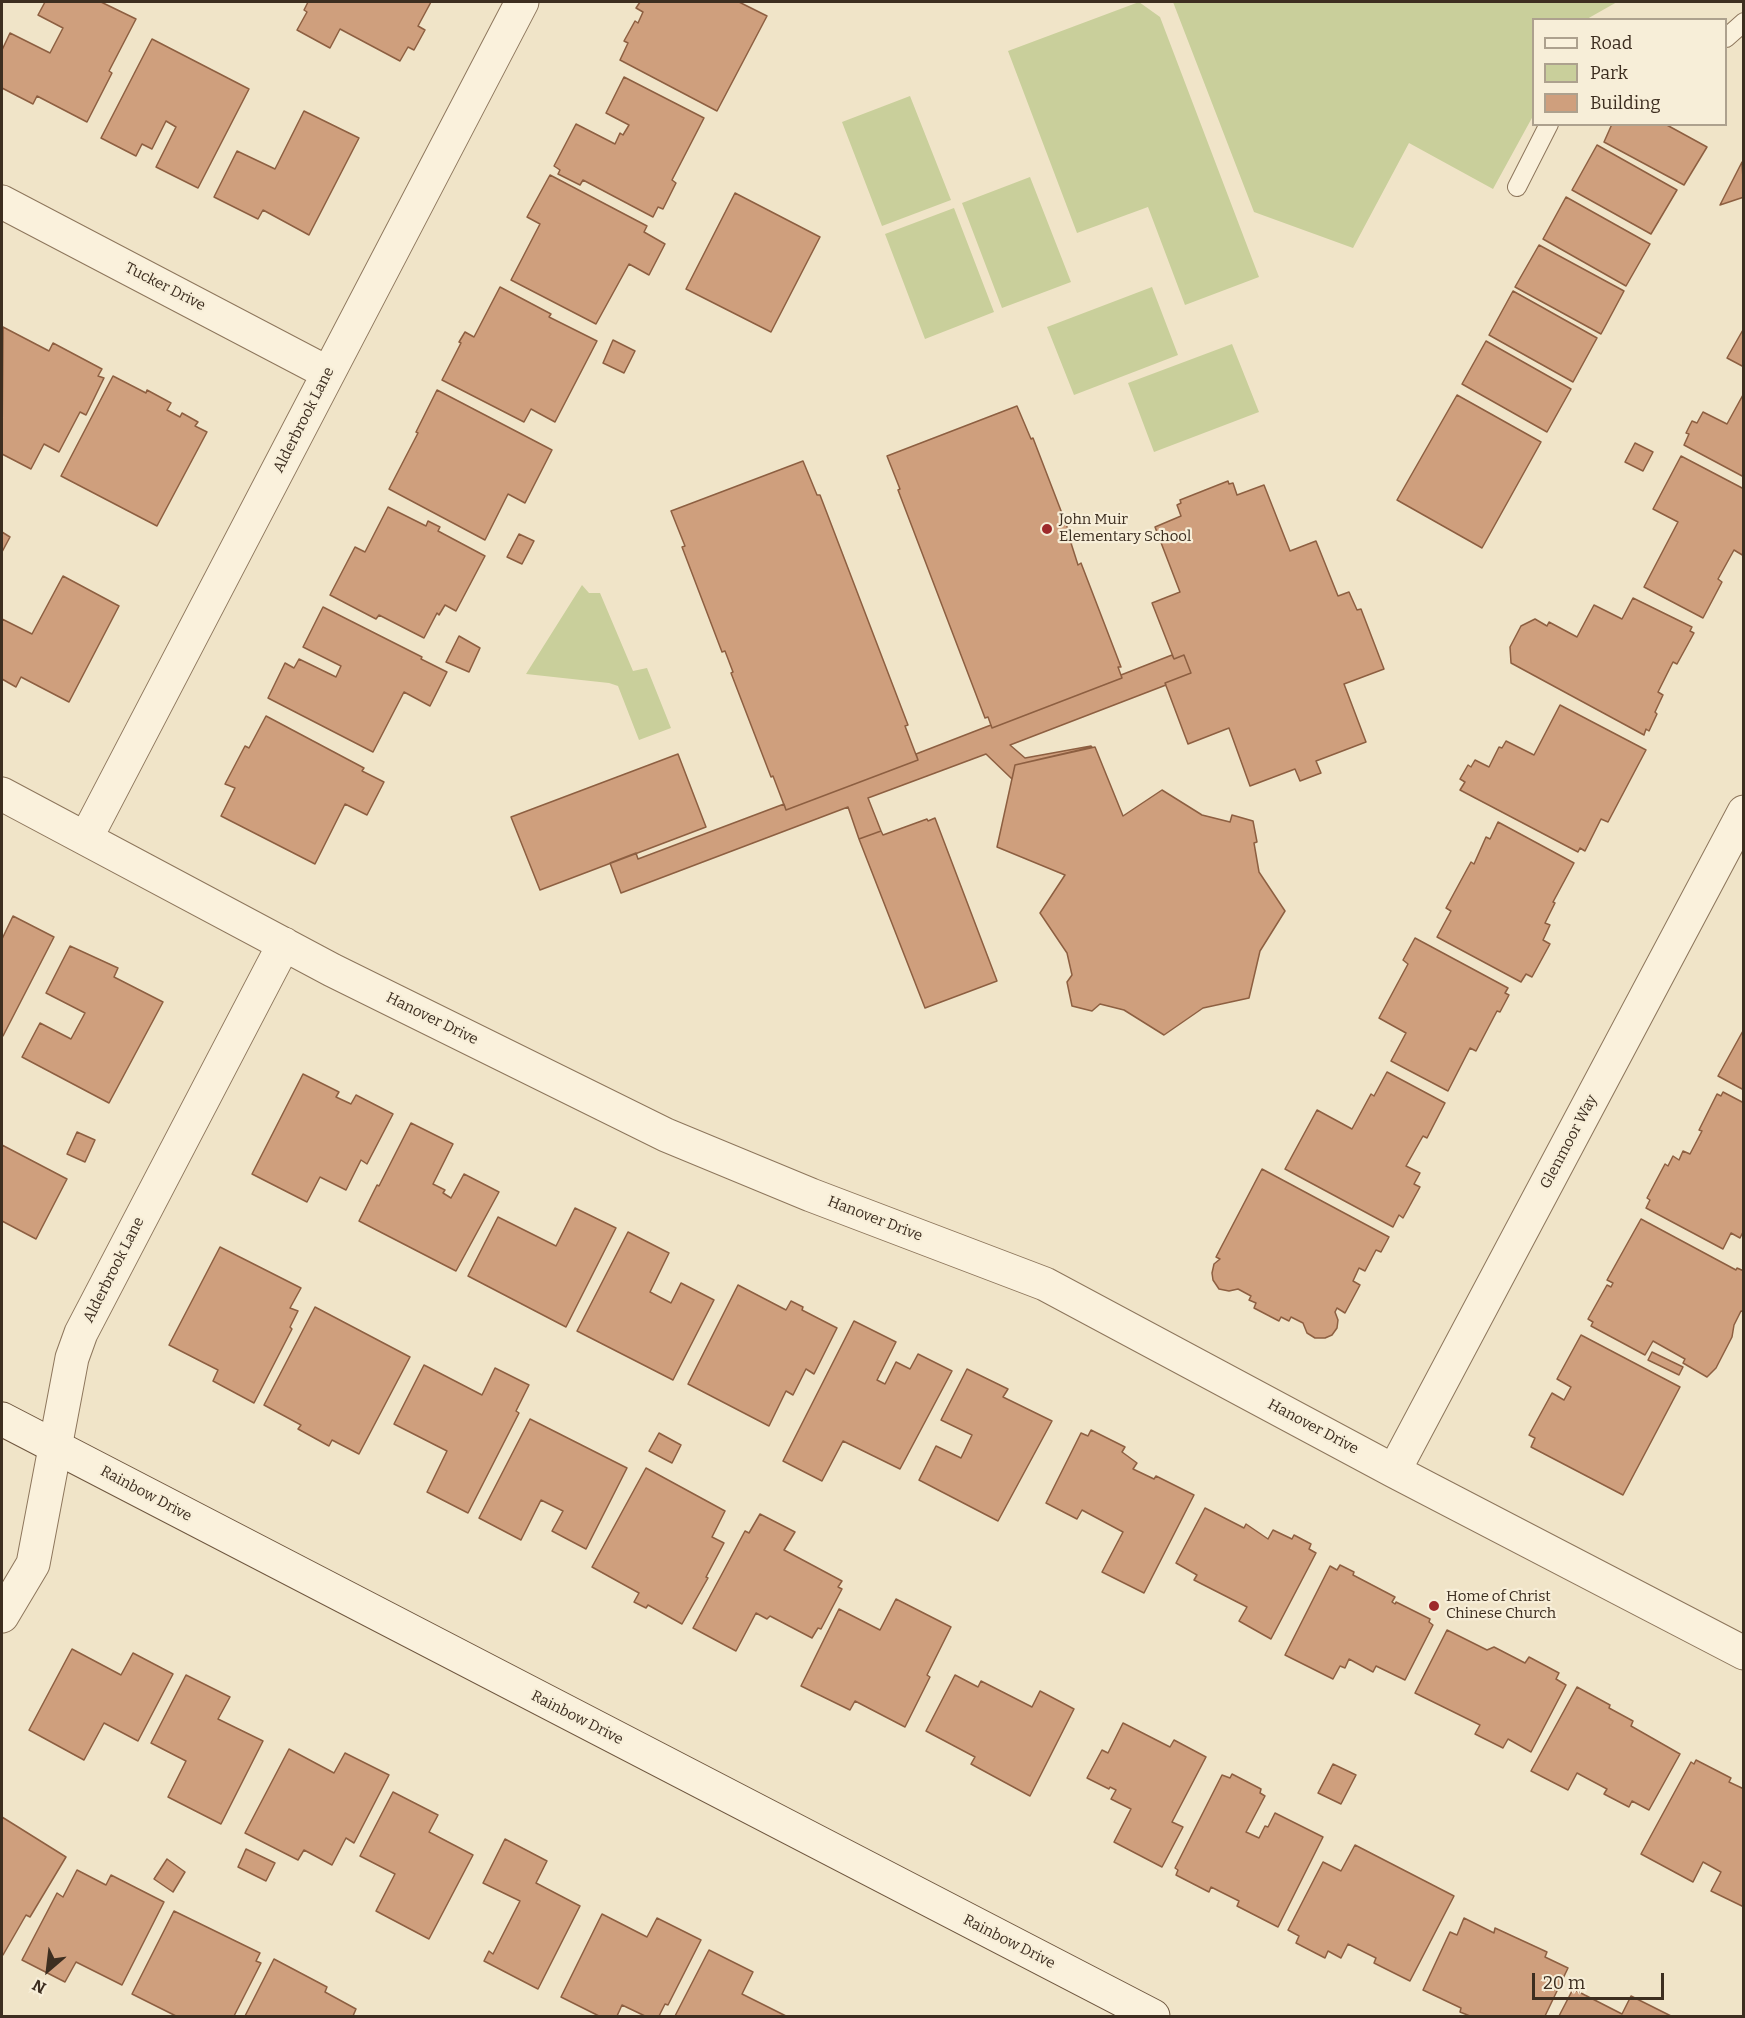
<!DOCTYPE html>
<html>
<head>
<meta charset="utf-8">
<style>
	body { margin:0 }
	#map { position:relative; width:1745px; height:2018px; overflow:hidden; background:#f0e4c8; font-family:Bitter,serif }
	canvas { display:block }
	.frame { position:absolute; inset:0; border:3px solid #3d2e20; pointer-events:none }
	.legend { position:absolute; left:1532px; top:18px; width:195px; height:108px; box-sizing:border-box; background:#f7eed8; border:2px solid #ada18e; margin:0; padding:8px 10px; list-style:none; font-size:18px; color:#3d2e20 }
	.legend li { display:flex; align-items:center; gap:12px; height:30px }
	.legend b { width:30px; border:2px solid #ada18e }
	.north { position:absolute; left:18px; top:1940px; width:60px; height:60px; -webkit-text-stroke:4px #f7eed8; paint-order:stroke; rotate:208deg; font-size:16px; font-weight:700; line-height:24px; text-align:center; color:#3d2e20 }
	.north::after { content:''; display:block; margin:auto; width:21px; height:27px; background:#3d2e20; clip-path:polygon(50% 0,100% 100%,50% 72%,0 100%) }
	.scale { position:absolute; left:1532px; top:1973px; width:132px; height:27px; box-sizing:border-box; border:3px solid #3d2e20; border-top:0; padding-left:8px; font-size:18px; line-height:21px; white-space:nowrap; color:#3d2e20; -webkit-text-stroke:4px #f7eed8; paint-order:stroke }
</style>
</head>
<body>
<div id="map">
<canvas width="1745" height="2018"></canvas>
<div class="frame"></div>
<ul class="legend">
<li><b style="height:8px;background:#faf1dc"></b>Road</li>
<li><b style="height:16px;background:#c9cf9b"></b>Park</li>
<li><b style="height:16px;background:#cf9f7d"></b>Building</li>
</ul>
<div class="north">N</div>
<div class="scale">20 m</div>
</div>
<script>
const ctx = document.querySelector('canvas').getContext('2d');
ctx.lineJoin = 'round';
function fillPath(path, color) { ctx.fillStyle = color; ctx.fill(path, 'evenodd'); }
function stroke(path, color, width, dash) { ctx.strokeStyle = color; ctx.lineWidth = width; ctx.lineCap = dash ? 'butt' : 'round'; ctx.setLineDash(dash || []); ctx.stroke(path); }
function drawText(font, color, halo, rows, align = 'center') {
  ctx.font = font + ' Bitter,serif'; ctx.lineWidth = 4.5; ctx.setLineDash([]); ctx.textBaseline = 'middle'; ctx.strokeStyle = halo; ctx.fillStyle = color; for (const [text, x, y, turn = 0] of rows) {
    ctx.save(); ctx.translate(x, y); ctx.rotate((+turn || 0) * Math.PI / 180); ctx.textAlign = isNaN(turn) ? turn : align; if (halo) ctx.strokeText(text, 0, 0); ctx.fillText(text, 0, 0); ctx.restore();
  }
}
fillPath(new Path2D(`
	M1139,2L1160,17L1259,277L1185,305L1148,207L1077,233L1008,51Z
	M1173,2H1617L1587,19L1534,20L1533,116L1493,189L1409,143L1353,248L1254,212Z
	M910,96L951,200L882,226L842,122Z
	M1030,177L1071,282L1002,308L962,203Z
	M954,208L994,312L925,339L885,234Z
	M1152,287L1178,355L1074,395L1047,327Z
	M1232,344L1259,412L1154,452L1128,383Z
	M582,585L589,593H600L633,671L647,668L671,728L639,740L618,686L609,683L526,674Z`), '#c9cf9b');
const building = new Path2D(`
	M45,2H101L136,19L109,71L112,73L87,122L37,96L33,104L2,88V50L10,33L50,53L63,28L38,15Z
	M308,2H431L418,26L425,30L414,50L408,47L400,61L340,29L330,48L297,30L307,12L304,10Z
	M640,2H739L767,16L717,111L620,60L628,43L624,41L635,21L638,23L643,12L636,8Z
	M152,39L249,89L198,188L156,167L176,127L166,121L152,149L142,144L136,156L101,138Z
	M624,77L704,118L672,180L676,183L663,209L658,207L653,217L583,180L580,185L558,174L560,170L554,166L576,124L615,144L620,133L623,135L629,125L606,113Z
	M304,111L359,138L309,235L263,210L258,219L214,197L237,151L275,169Z
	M1612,124H1665L1707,147L1684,185L1604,142Z
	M1597,145L1677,190L1651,234L1572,190Z
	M1742,162L1744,197L1720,205Z
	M550,175L647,226L644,232L665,244L649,275L629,264L596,324L511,280L540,224L527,217Z
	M735,193L820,237L771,332L686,289Z
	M1566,197L1650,244L1626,286L1543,239Z
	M1539,245L1624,291L1601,334L1515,287Z
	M500,287L551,314L549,317L597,341L555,422L531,409L524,422L442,380L461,343L459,342L465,332L474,337Z
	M1513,291L1597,338L1573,382L1489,335Z
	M3,327L49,351L53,343L102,369L98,376L104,378L86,415L80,412L59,452L44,444L31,469L2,454Z
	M1744,328V367L1727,358Z
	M613,340L635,351L624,373L603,363Z
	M1486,341L1571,389L1547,432L1462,384Z
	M113,376L146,393L147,390L171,403L167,410L180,417L182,413L198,422L195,426L207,432L157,526L61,476Z
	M437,390L552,450L525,503L508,494L485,540L389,489L418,433L416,432Z
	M1744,393V477L1684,445L1689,434L1686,433L1692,421L1697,423L1703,412L1727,424Z
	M1457,395L1541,442L1482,548L1397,500Z
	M1017,406L1031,439L1033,438L1073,542L1071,543L1078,565L1081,563L1121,667H1118L1122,678L992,728L988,717L985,718L898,490L900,489L887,456Z
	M1635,443L1653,452L1643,471L1625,462Z
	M1681,456L1744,489V556L1734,550L1718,579L1722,582L1703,618L1644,587L1678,522L1653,509Z
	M803,461L817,495H820L908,725L905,726L918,760L786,810L773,776L771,777L731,673L733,672L725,651L722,652L682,547L685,546L671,511Z
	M1228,481L1229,484L1233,483L1237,495L1264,485L1290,551L1316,541L1338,596L1349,592L1357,610L1361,609L1384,669L1344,684L1366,742L1316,761L1321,773L1300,781L1295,769L1250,786L1229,728L1188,744L1165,683L1191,673L1184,655L1174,659L1152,603L1180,592L1155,527L1181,516L1177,505L1181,503L1180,500Z
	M388,507L426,526L428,521L440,527L438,531L485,556L456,611L445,605L439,615L437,613L424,638L379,615L376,619L330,595L355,547L365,552Z
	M2,532L10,537L2,552Z
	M519,534L534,541L522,564L507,557Z
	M63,576L119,606L69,702L21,677L16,687L2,679V619L32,634Z
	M1633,598L1692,627L1690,631L1694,633L1677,664L1673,662L1658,692L1663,695L1655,712L1657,714L1649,731L1646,729L1644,735L1511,663L1510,647L1521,626L1535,619L1547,626L1549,622L1577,637L1594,605L1622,619Z
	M323,607L422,657L421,659L447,672L430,706L404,692L373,752L268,698L285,663L294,668L299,659L336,677L341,666L303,647Z
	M459,636L480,648L469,672L446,662Z
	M1172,655L1174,659L1184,655L1191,673L1165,683L1166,685L1010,745L1025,758L1091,746L1092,747L1015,765L1012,779L986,754L868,798L881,831L859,839L848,807L621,893L610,863L636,853L638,859L784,804L786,810L918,760L916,754L991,725L992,728L1122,678L1121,675Z
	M1560,705L1646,750L1608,822L1601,819L1585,851L1580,848L1578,852L1460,790L1465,782L1460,779L1468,765L1471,767L1475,760L1489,767L1499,747L1502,748L1506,741L1534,755Z
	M266,716L364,768L362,771L384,782L367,815L345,804L315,864L221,816L235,788L225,784L245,746L249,748Z
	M1095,747L1123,816L1162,790L1202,815L1230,822L1232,815L1253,821L1257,842L1254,843L1259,872L1285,911L1260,951L1249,998L1203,1008L1164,1035L1124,1010L1100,1004L1092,1011L1072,1006L1067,982L1072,975L1067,953L1040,913L1065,875L997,847L1015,765Z
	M678,754L706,827L540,890L511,817Z
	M935,818L997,981L925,1008L859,839L881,831L883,835L927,819L928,821Z
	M1498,822L1574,863L1553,902L1555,903L1545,923L1550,925L1543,940L1550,944L1532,977L1526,974L1521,982L1437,937L1451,911L1446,908L1471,862L1474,864L1486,837L1490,839Z
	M13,916L54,937L3,1036L2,1035V939Z
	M1415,938L1508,988L1505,993L1509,995L1500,1012L1497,1011L1476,1051L1470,1048L1448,1091L1391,1061L1406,1033L1379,1018L1408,964L1403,960Z
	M70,946L118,968L114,977L163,1002L109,1103L22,1057L40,1023L71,1039L85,1013L46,993Z
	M1744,1029V1090L1718,1076Z
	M1387,1072L1445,1103L1427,1138L1423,1136L1406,1166L1420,1173L1414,1184L1420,1187L1403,1218L1399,1215L1393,1227L1285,1169L1317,1110L1352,1129L1371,1094L1374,1096Z
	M303,1074L339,1092L336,1097L351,1104L356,1095L393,1114L367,1164L361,1160L346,1190L320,1177L307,1202L252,1174Z
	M1723,1092L1744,1103V1230L1740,1238L1731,1233L1723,1249L1646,1208L1650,1200L1647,1198L1665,1164L1668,1166L1673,1156L1679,1160L1683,1151L1690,1154L1702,1131L1699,1130L1717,1094L1721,1096Z
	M411,1123L453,1144L433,1184L445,1190L443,1193L451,1198L464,1174L499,1192L456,1271L359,1221L377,1185L379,1186Z
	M77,1132L95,1140L85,1162L67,1154Z
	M2,1145L67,1179L36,1239L2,1221Z
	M1262,1169L1389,1237L1381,1252L1376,1250L1365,1271L1359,1268L1353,1281L1360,1285L1345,1313L1337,1308L1335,1312L1338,1320L1337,1328L1332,1335L1325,1338H1315L1307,1333L1303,1323L1291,1317L1289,1321L1281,1317L1279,1321L1254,1308L1256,1303L1249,1300L1251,1296L1238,1289L1229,1291L1219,1289L1213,1280L1212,1273L1214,1264L1220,1259L1216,1257Z
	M575,1208L616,1228L566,1327L468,1276L498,1217L556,1246Z
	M1641,1219L1736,1270L1737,1268L1744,1271V1312L1741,1311L1734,1325L1732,1337L1716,1368L1707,1377L1683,1363L1685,1359L1653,1341L1645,1355L1591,1326L1593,1322L1588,1319L1607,1285L1611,1287L1613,1283L1607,1280Z
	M628,1232L669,1253L650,1292L671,1303L681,1283L714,1300L673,1380L577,1331Z
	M220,1247L301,1288L290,1308L298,1311L290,1327L292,1329L254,1403L213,1381L218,1370L169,1345Z
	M738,1285L786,1310L791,1301L803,1307L802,1310L837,1328L814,1374L806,1369L793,1395L786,1391L769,1426L688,1384Z
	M315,1307L410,1357L359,1454L332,1440L329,1446L298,1429L301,1425L264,1405Z
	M854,1321L896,1342L877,1380L885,1384L896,1362L910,1369L918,1354L952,1371L900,1469L843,1441L822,1481L783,1461Z
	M1581,1335L1680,1387L1623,1495L1531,1447L1535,1438L1529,1435L1552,1393L1564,1400L1571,1387L1557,1379Z
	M1652,1352L1683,1367L1679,1375L1648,1360Z
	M424,1365L482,1395L495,1368L529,1385L516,1411L519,1413L468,1513L427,1492L447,1451L394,1424Z
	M967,1369L1008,1389L1003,1397L1052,1421L998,1521L919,1480L936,1446L961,1458L972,1435L941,1420Z
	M530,1419L627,1468L586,1549L552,1531L563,1511L541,1500L521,1540L479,1518Z
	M1091,1430L1125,1447L1122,1452L1137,1463L1133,1469L1154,1479L1156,1476L1194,1495L1144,1593L1102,1572L1123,1532L1082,1510L1077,1519L1046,1503L1081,1433L1088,1436Z
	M659,1433L681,1445L672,1463L649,1451Z
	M646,1468L725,1511L712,1537L724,1543L706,1577L708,1578L682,1624L648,1605L646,1608L634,1602L639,1593L592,1567Z
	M1205,1508L1244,1528L1246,1524L1268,1539L1273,1530L1292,1539L1294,1535L1311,1544L1309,1549L1316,1553L1271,1639L1239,1621L1247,1607L1194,1580L1197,1575L1176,1563Z
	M760,1514L795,1532L784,1550L842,1581L838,1587L842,1589L821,1629L818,1628L812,1638L770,1616L767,1619L756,1613L736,1651L693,1628L745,1531L749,1533Z
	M1340,1565L1354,1572L1353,1575L1395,1597L1392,1602L1395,1604L1396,1602L1430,1619L1429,1622L1433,1625L1405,1680L1376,1666L1373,1672L1349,1659L1345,1668L1340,1666L1333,1679L1285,1655L1330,1566L1337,1570Z
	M896,1599L951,1627L927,1675L930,1677L905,1727L855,1701L850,1710L801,1686L839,1609L880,1630Z
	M1447,1630L1487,1650L1494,1647L1525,1663L1529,1657L1559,1673L1556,1679L1566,1685L1531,1752L1508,1739L1503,1748L1475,1734L1480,1725L1415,1693Z
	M72,1649L121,1675L133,1653L173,1674L138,1741L104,1723L84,1760L29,1730Z
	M186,1675L230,1697L218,1719L263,1741L221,1824L168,1797L186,1761L151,1743Z
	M955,1675L978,1687L981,1681L1032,1707L1040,1691L1074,1709L1030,1796L971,1764L975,1757L926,1731Z
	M1577,1687L1610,1705L1609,1708L1633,1721L1631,1726L1680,1754L1649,1810L1632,1801L1629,1807L1604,1794L1607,1789L1577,1773L1568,1790L1531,1771Z
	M1123,1723L1170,1747L1174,1740L1206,1757L1172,1822L1183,1827L1162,1867L1114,1842L1131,1809L1111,1799L1116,1790L1110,1787L1109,1789L1087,1778L1102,1750L1108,1753Z
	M289,1749L334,1773L345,1753L389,1775L354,1843L346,1838L332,1865L304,1850L298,1860L245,1833Z
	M1696,1760L1731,1778L1729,1782L1744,1789V1907L1711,1891L1721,1872L1703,1862L1693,1882L1641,1854L1691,1762L1694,1764Z
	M1333,1764L1356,1775L1341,1804L1318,1793Z
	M1232,1774L1261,1789L1260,1793L1265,1796L1246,1832L1259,1838L1265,1826L1268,1827L1275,1813L1323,1837L1278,1927L1237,1906L1239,1901L1211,1887L1209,1892L1176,1875L1178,1870L1175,1868L1222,1775L1230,1778Z
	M393,1792L438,1815L429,1832L473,1855L429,1939L376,1911L395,1874L360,1856Z
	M2,1817L66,1857L30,1917L26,1915L3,1955L2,1954Z
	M505,1839L547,1861L536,1883L580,1906L538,1989L484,1961L489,1951L493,1954L520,1901L483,1883Z
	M1355,1845L1454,1896L1410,1981L1374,1963L1376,1958L1348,1944L1341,1958L1328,1951L1325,1958L1296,1943L1299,1936L1288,1930L1323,1862L1341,1871Z
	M246,1849L275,1863L266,1881L238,1867Z
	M167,1859L185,1872L173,1892L154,1879Z
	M77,1870L106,1885L111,1875L164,1902L122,1985L76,1962L65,1982L22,1960L57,1893L63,1897Z
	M174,1911L260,1953L256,1961L261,1963L234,2016H176L132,1994Z
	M602,1914L647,1937L657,1918L701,1940L668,2005L665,2004L659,2016H645L622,2005L617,2016H599L561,1997Z
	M1464,1918L1494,1933L1495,1928L1547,1952L1545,1957L1568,1968L1545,2016H1470L1460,2012L1461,2008L1423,1990L1450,1932L1457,1935Z
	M709,1950L753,1972L742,1994L786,2016H675Z
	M274,1959L327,1987L325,1992L356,2009L353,2016H245Z
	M1573,1989L1622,2014L1631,1996L1671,2016H1559Z`);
fillPath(building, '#cf9f7d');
stroke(building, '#8d5f41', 1.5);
const lane = new Path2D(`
	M1726,38L1744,22
	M1517,187L1549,124`);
const street = new Path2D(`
	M2,202L328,373
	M2,794L332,970L666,1135L811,1195L1045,1284L1394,1471L1744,1653
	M86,838L522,2
	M1394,1471L1744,812
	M2,1616L33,1564L72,1358L81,1333L284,944`);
const secondary = new Path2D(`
	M2,1419L1153,2016`);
stroke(lane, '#8d765c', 20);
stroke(street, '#8d765c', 35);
stroke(secondary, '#6f573f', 35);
stroke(lane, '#faf1dc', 18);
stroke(street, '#faf1dc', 33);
stroke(secondary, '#faf1dc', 33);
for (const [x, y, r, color] of [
	[1047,529,6,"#9e2a2b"],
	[1434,1606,6,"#9e2a2b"]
]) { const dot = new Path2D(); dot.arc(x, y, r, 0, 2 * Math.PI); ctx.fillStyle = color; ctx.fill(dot); stroke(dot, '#f7eed8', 2); }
drawText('15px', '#3d2e20', '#f7eed8', [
	["Tucker Drive",165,287,27],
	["Alderbrook Lane",304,420,-63],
	["Hanover Drive",432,1019,26],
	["Glenmoor Way",1569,1142,-62],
	["Hanover Drive",875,1219,21],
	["Alderbrook Lane",114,1270,-63],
	["Hanover Drive",1313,1427,28],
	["Rainbow Drive",146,1494,28],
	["Rainbow Drive",577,1718,27],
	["Rainbow Drive",1009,1942,27]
]);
drawText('15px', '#3d2e20', '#f7eed8', [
	["John Muir",1059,520],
	["Elementary School",1059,537],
	["Home of Christ",1446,1597],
	["Chinese Church",1446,1614]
], 'left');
</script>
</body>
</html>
